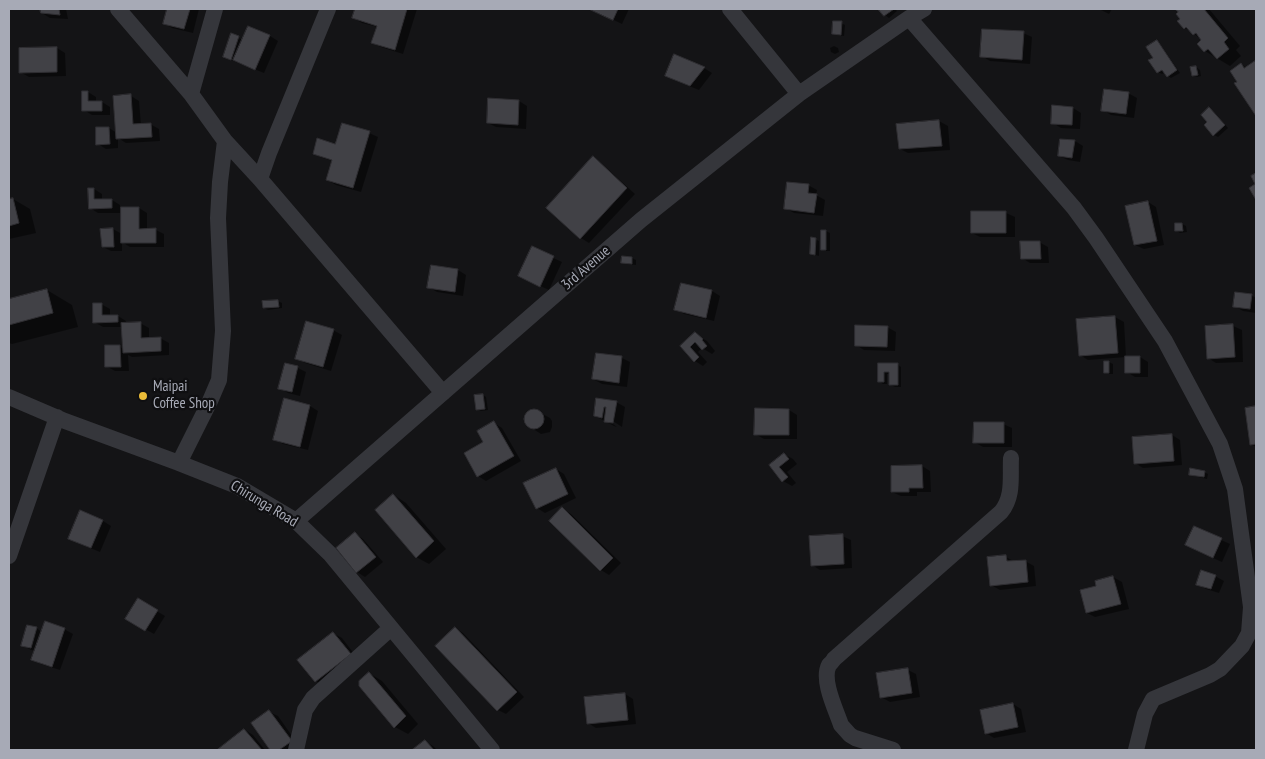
<!DOCTYPE html>
<html>
<head>
<meta charset="utf-8">
<style>
	body { margin:0 }
	#map { position:relative; width:1265px; height:759px; overflow:hidden; background:#141416; font-family:"PT Sans Narrow",sans-serif }
	canvas { display:block }
	.frame { position:absolute; inset:0; border:10px solid #a7aab6; pointer-events:none }
</style>
</head>
<body>
<div id="map">
<canvas width="1265" height="759"></canvas>
<div class="frame"></div>
</div>
<script>
const ctx = document.querySelector('canvas').getContext('2d');
ctx.lineJoin = 'round';
function fillPath(path, color) { ctx.fillStyle = color; ctx.fill(path, 'evenodd'); }
function stroke(path, color, width, dash) { ctx.strokeStyle = color; ctx.lineWidth = width; ctx.lineCap = dash ? 'butt' : 'round'; ctx.setLineDash(dash || []); ctx.stroke(path); }
function drawText(font, color, halo, rows, align = 'center') {
  ctx.font = font + ' "PT Sans Narrow",sans-serif'; ctx.lineWidth = 4.5; ctx.setLineDash([]); ctx.textBaseline = 'middle'; ctx.strokeStyle = halo; ctx.fillStyle = color; for (const [text, x, y, turn = 0] of rows) {
    ctx.save(); ctx.translate(x, y); ctx.rotate((+turn || 0) * Math.PI / 180); ctx.textAlign = isNaN(turn) ? turn : align; if (halo) ctx.strokeText(text, 0, 0); ctx.fillText(text, 0, 0); ctx.restore();
  }
}
fillPath(new Path2D(`
	M42,9H66L68,19L50,18L42,13Z
	M169,9H199L193,33L172,28L164,23Z
	M356,9H417L403,54L381,47L373,43L378,27L362,23L354,18Z
	M591,9H629L622,24Z
	M879,9H895L897,11L889,18L885,15Z
	M1099,9H1112L1109,14Z
	M1176,9H1209L1240,46L1236,50L1241,56L1230,66L1205,51L1203,40L1185,28L1179,22L1182,19L1180,13Z
	M841,23L845,25L844,36L837,35L833,33Z
	M248,28L270,36L278,41L264,73L229,59L232,35L243,40Z
	M1023,33L1032,37L1030,64L990,61L982,56Z
	M1157,42L1160,44L1180,73L1171,78L1168,76L1165,72L1162,74L1158,72L1155,58Z
	M834,46L838,48L839,52L835,54L831,52L830,48Z
	M57,48L65,53L66,76L29,77L20,72Z
	M674,56L704,68L712,73L699,90L674,80L666,75Z
	M1255,62L1256,63V114L1236,84L1239,82L1242,65L1247,68Z
	M1196,67L1200,70L1201,76L1197,77L1193,75Z
	M88,92L96,97V102H102L110,107V115H92L84,110Z
	M1128,93L1137,98L1134,118L1111,115L1103,110Z
	M131,96L139,101L141,125L150,124L159,129L160,141L126,143L118,138V148L106,149L98,144L109,128L117,133Z
	M519,101L527,106L526,129L496,127L488,123Z
	M1073,108L1081,113L1080,129L1061,128L1053,123Z
	M1209,109L1213,111L1228,128L1218,137L1214,135L1205,126L1209,122Z
	M939,121L948,126L950,150L908,153L900,149L898,125Z
	M369,133L378,137L361,192L336,185L327,180L333,161L323,158L314,154Z
	M1075,141L1083,146L1080,162L1068,160L1059,156Z
	M593,158L601,163L635,194L589,243L581,238L548,207Z
	M808,185L817,190L816,195L825,200L823,216L794,213L785,208Z
	M94,189L102,194V200H112L120,205V208H139L147,213V230H156L164,234V247H130L122,242V251H111L103,247L113,229L122,234V213H98L90,208Z
	M13,199L30,209L36,233L9,239V200Z
	M1148,202L1156,207L1164,245L1144,249L1135,245Z
	M972,213H1006L1015,217V237H980L972,233Z
	M1176,224H1182L1186,226L1187,232L1180,233L1176,230Z
	M826,231L830,233V251H826L822,249Z
	M815,239L819,241V256L812,254Z
	M1039,242L1048,247L1049,263H1030L1022,258Z
	M532,248L562,262L549,290L527,280Z
	M623,258H632L636,260V265L627,264L623,262Z
	M458,270L466,275L463,296L437,292L428,287Z
	M682,284L712,291L720,296L714,321L684,314L676,309Z
	M47,290L72,305L78,327L12,344L9,343V301Z
	M1251,295L1256,298V313L1243,311L1234,306Z
	M278,301L282,303V308L268,310L264,308Z
	M101,304L110,309V316H118L126,321V324L140,323L149,328V339L160,338L169,343V355L132,357L128,355L129,371H115L106,366L120,347L124,349L123,327H103L94,322Z
	M1115,317L1124,322L1126,357L1088,360L1080,355L1077,320Z
	M1233,326L1242,330L1243,362L1216,363L1208,358L1206,327Z
	M887,327L896,332L895,351L864,350L856,345Z
	M333,330L342,335L331,371L305,363L296,358Z
	M695,334L707,341L715,351L712,354L702,348L698,352L707,362L703,366L695,361L681,346Z
	M1140,357L1148,362V377H1135L1127,372Z
	M622,358L630,362L627,387L602,384L593,379Z
	M1109,362L1113,364V374H1110L1106,372Z
	M880,364H897L901,367V387H895L891,385V374H887V384H883L879,381Z
	M286,365L298,368L306,372L300,396L288,393L280,388Z
	M483,395L486,397L488,410L481,411L477,409Z
	M598,399L616,402L625,407L622,427L613,421V424L617,427L614,426L595,416Z
	M285,400L310,406L318,411L308,450L283,444L275,439Z
	M1256,407V447L1251,444L1246,409Z
	M535,410L550,418L552,421V427L550,432L541,434L527,425L525,417L529,412Z
	M789,410L797,415V439H764L755,434Z
	M494,423L502,428L521,461L486,481L478,476L485,443Z
	M1003,424L1012,428V447H983L974,442Z
	M1172,435L1180,440L1182,465L1143,468L1135,463Z
	M784,454L793,459L797,464L787,472L796,483L792,486L783,481L770,466Z
	M922,466L930,471L931,492H917V496H901L892,492Z
	M556,469L564,474L576,498L545,513L537,508Z
	M1204,472L1208,474L1207,479L1194,476L1190,474Z
	M394,495L406,503L446,549L429,564L416,557Z
	M562,509L571,514L621,563L609,575L601,570Z
	M80,512L103,521L111,526L100,552L78,543L69,538Z
	M1195,528L1230,544L1222,562L1195,550Z
	M355,534L363,539L383,562L365,577L357,572Z
	M842,536L851,540L852,568L820,570L812,565Z
	M1006,557L1015,562L1025,561L1034,566L1036,586L1000,590L991,585Z
	M1215,576L1224,581L1219,593L1206,589L1198,584Z
	M1113,577L1122,582L1129,609L1095,617L1087,613L1097,587Z
	M138,600L165,616L154,634L127,619Z
	M36,628L42,632L64,629L73,634L60,670L41,664L33,659L36,651L31,650L23,645Z
	M455,628L463,633L524,697L506,714L498,710Z
	M333,633L342,638L358,659L324,686L316,681L299,661Z
	M908,670L916,674L920,697L890,702L881,697Z
	M369,673L382,681L418,724L408,734L395,727Z
	M625,694L633,699L636,724L596,728L588,723Z
	M1013,704L1021,709L1026,732L994,738L986,733Z
	M269,712L278,716L299,746L293,750H272L253,724Z
	M245,730L253,735L265,750H219Z
	M425,741L433,746L437,750H414Z`), '#0007');
const building = new Path2D(`
	M40,9H59L60,15L41,13Z
	M167,9H190L184,29L163,24Z
	M355,9H407L395,50L371,43L377,26L352,18Z
	M589,9H618L613,20Z
	M878,9H894L884,16Z
	M1175,9H1204L1228,38L1224,42L1229,49L1217,59L1208,49L1204,52L1197,44L1201,40L1196,33L1193,35L1186,27L1184,29L1177,21L1180,19L1176,14L1178,12Z
	M833,21H842L841,35L832,34Z
	M248,26L270,35L255,70L233,60Z
	M982,29L1024,31L1022,60L980,57Z
	M231,33L239,36L231,60L223,57Z
	M1157,40L1177,70L1167,77L1162,70L1157,73L1148,60L1153,58L1146,47Z
	M57,47V72L19,73V48Z
	M674,54L705,67L690,86L665,76Z
	M1255,61L1256,63V116L1234,83L1237,82L1230,71L1241,63L1244,68Z
	M1196,66L1198,75L1192,76L1190,67Z
	M1104,89L1129,92L1126,114L1101,111Z
	M82,91H88V101H102V111H82Z
	M131,94L133,124L151,123L152,137L116,139L113,96Z
	M488,98L519,100L518,125L487,123Z
	M1052,105L1073,107L1072,125L1051,124Z
	M1209,107L1225,125L1213,136L1204,125L1207,122L1201,115Z
	M939,120L942,146L899,149L896,124Z
	M342,123L370,131L353,188L326,180L332,160L313,154L317,138L335,144Z
	M96,127H109L110,144L96,145Z
	M1060,139L1075,140L1072,158L1058,156Z
	M593,156L627,188L580,239L546,208Z
	M1256,173V200L1249,188L1255,184L1251,176Z
	M787,182L809,184L808,193L817,194L814,213L784,209Z
	M88,188H94V199H112V208L89,209Z
	M13,198L19,223L9,226V199Z
	M1148,201L1157,241L1134,245L1125,206Z
	M121,207H139V229L156,228V243H121Z
	M971,211H1006V233H971Z
	M1175,223H1182L1183,231H1175Z
	M113,228L114,247H102L100,229Z
	M821,230H826V250H821Z
	M811,237L816,238L815,255L810,254Z
	M1020,241H1040L1041,259H1021Z
	M532,246L554,256L540,287L518,276Z
	M622,256L632,257V264L621,263Z
	M431,265L458,269L455,292L427,288Z
	M681,283L712,290L706,318L674,310Z
	M47,289L53,313L9,325V299Z
	M1235,292L1252,294L1250,309L1233,307Z
	M278,300L279,307L263,308L262,301Z
	M93,303H102V315H118V322L93,323Z
	M1115,316L1118,353L1079,356L1076,319Z
	M306,321L334,329L323,367L295,359Z
	M141,322V338L161,337V351L123,353L121,323Z
	M1233,324L1235,357L1207,359L1205,326Z
	M855,325L888,326L887,347L855,346Z
	M695,332L703,339L702,340L707,346L702,350L695,342L690,347L699,357L694,362L680,346Z
	M105,345H120L121,367H105Z
	M596,353L622,356L619,383L592,379Z
	M1125,356H1140V373H1125Z
	M1104,361H1109V373H1104Z
	M285,363L298,366L292,392L278,389Z
	M878,363H898V385H889V372H884V382H878Z
	M483,394L485,409L476,410L474,395Z
	M284,398L310,405L300,447L273,440Z
	M596,398L617,401L613,423L604,422L606,407H604L602,418L594,416Z
	M1256,406V444L1250,445L1245,408Z
	M755,408L789,409V435H754Z
	M524 419a10 10 0 1 1 20 0a10 10 0 1 1-20 0Z
	M494,421L514,456L477,477L464,453L483,442L477,431Z
	M974,422H1004V443H973Z
	M1172,434L1174,461L1134,464L1132,437Z
	M784,453L789,459L779,467L788,477L782,482L769,465Z
	M922,465L923,488H909V492H891V466Z
	M556,468L568,494L536,509L523,483Z
	M1190,468L1205,471L1204,477L1189,475Z
	M393,494L434,541L416,558L375,510Z
	M562,507L613,558L600,571L549,521Z
	M80,510L103,520L91,548L68,539Z
	M1194,526L1222,538L1213,558L1185,545Z
	M355,532L376,557L356,573L336,548Z
	M843,534L844,564L811,566L809,536Z
	M1006,555L1007,561L1026,560L1028,582L990,586L987,557Z
	M1201,570L1216,575L1211,589L1196,585Z
	M1113,576L1121,604L1086,613L1080,590L1096,586L1095,581Z
	M138,598L158,610L145,631L125,619Z
	M45,621L65,628L52,667L31,660Z
	M27,625L37,627L31,648L21,646Z
	M455,627L517,692L497,711L435,646Z
	M333,632L351,654L315,682L297,660Z
	M908,668L912,693L880,698L876,673Z
	M369,672L406,716L394,728L359,686V681Z
	M625,693L628,720L587,724L584,697Z
	M1013,703L1018,727L985,734L980,710Z
	M269,710L292,741L279,750H270L251,723Z
	M244,729L262,750H217Z
	M425,740L434,750H412Z`);
fillPath(building, '#414146');
stroke(building, '#2f2e32', 1);
stroke(new Path2D(`
	M118,9L191,94L225,141L260,179L443,393
	M730,9L799,94
	M909,18L1074,208L1096,238L1165,341L1220,444L1235,489L1251,607L1249,633L1242,646L1220,669L1210,675L1153,699L1145,714L1136,750
	M191,94L215,9
	M260,179L269,153L328,9
	M9,397L65,421L179,463L237,486L296,521L330,554L492,750
	M179,463L210,401L219,380L223,331L218,218L220,182L225,141
	M296,521L641,220L799,94L909,18L924,9
	M9,556L57,417
	M296,750L305,710L313,698L391,628
	M893,750L855,738L850,735L841,725C836,710 821,680 829,665C831,663 833,661 834,659L1001,512C1014,496 1010,477 1011,458`), '#35363b', 16);
for (const [x, y, r, color] of [
	[143,396,5,"#eabb38"]
]) { const dot = new Path2D(); dot.arc(x, y, r, 0, 2 * Math.PI); ctx.fillStyle = color; ctx.fill(dot); stroke(dot, '#0f0f11', 2); }
drawText('15px', '#a7aab6', '#0f0f11', [
	["3rd Avenue",586,268,-41],
	["Chirunga Road",264,504,31]
]);
drawText('15px', '#a7aab6', '#0f0f11', [
	["Maipai",153,387],
	["Coffee Shop",153,404]
], 'left');
</script>
</body>
</html>
